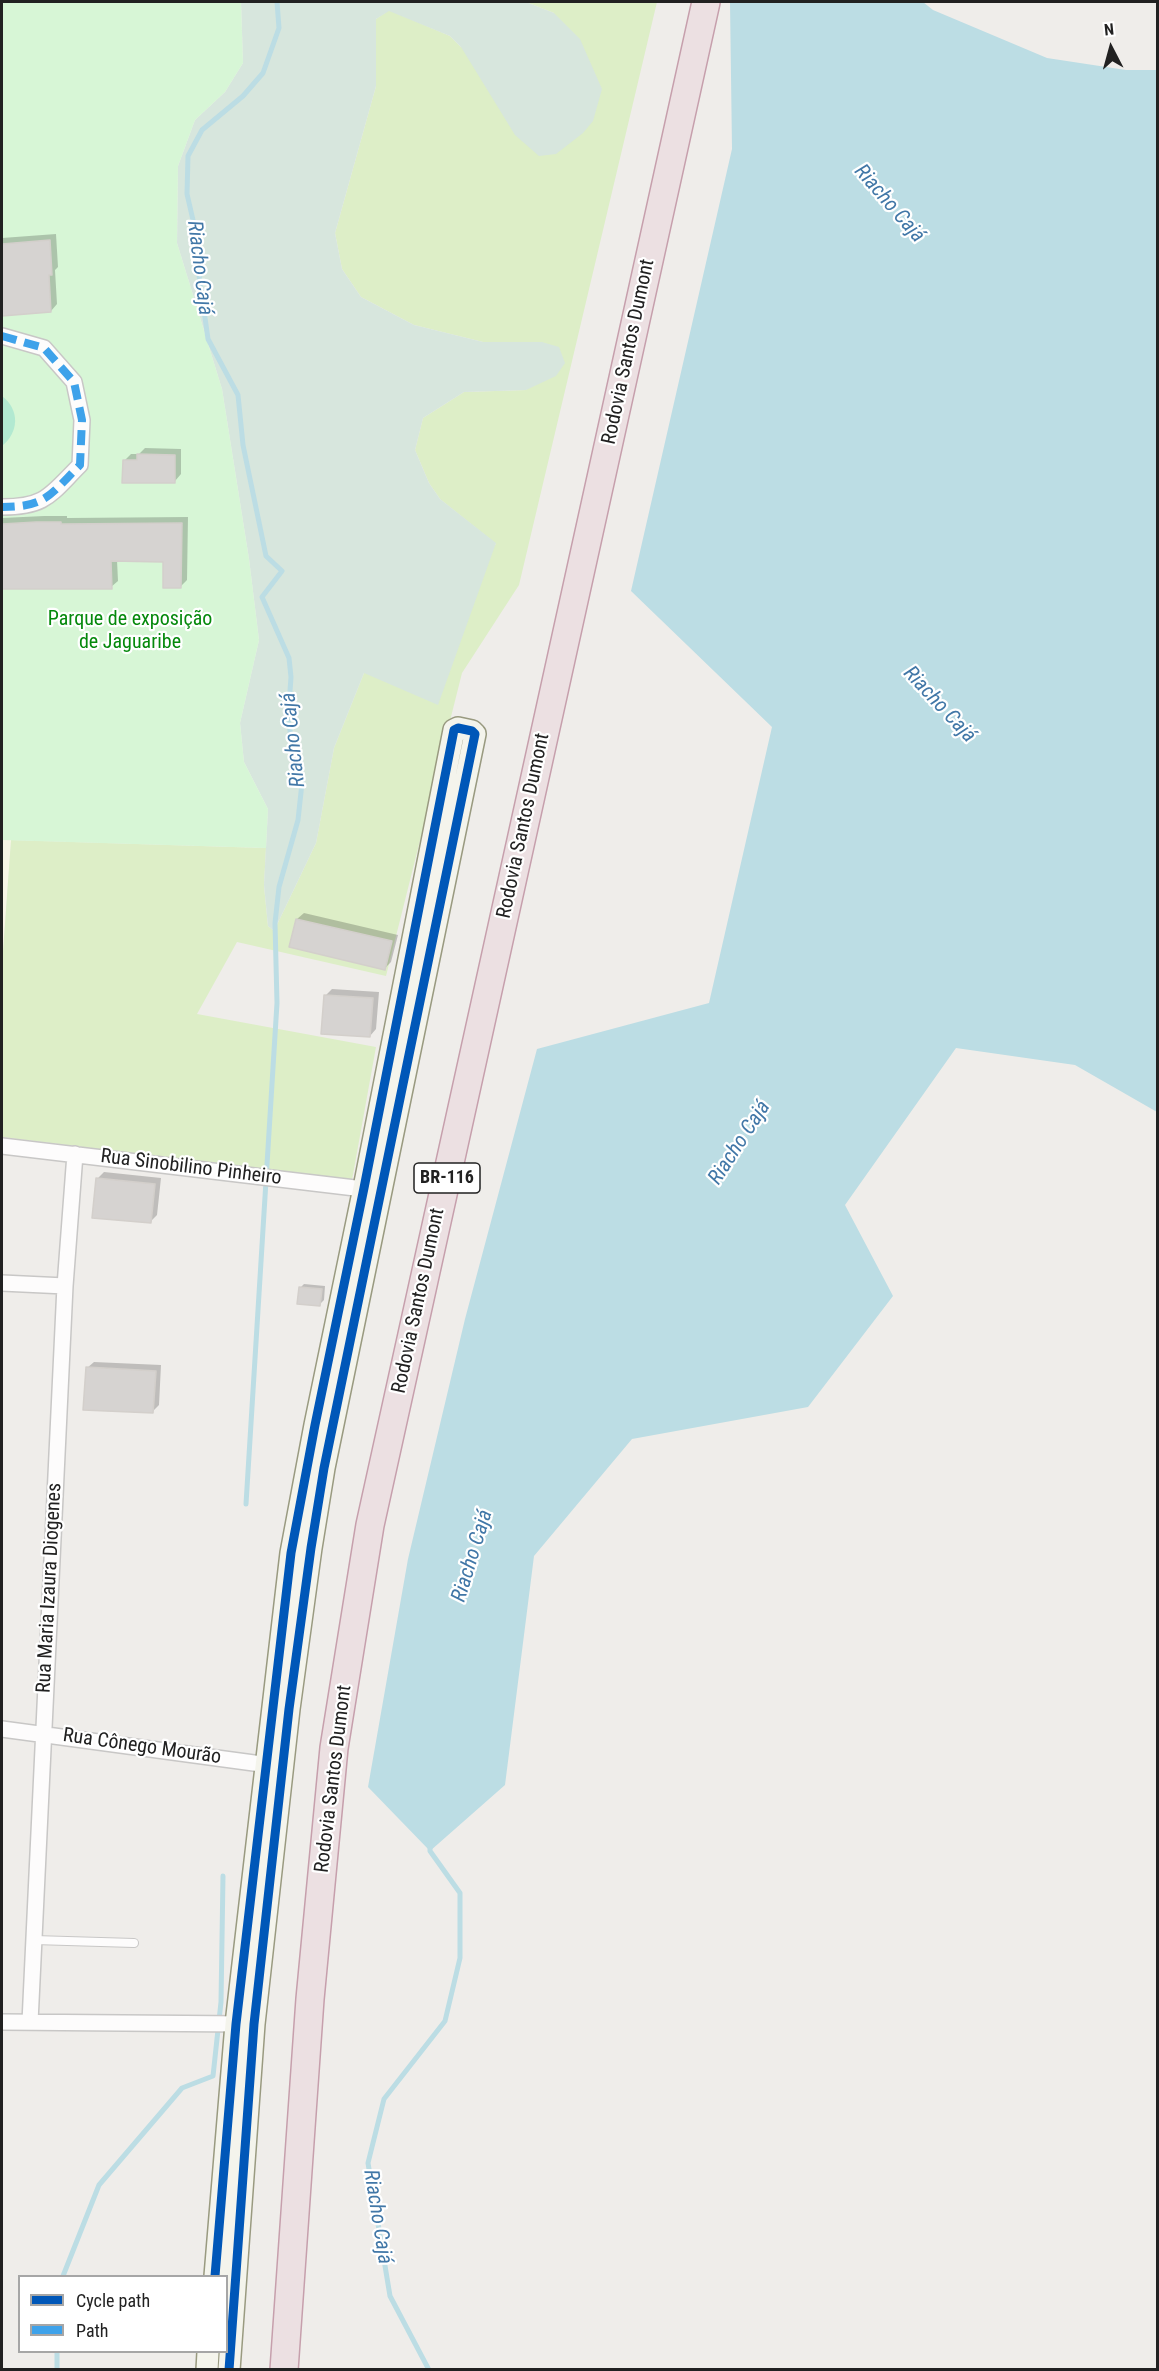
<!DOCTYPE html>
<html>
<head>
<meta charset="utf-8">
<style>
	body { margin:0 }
	#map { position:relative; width:1159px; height:2371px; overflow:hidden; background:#efedea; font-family:"Roboto Condensed",sans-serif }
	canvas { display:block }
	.frame { position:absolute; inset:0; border:3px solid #212121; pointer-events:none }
	.legend { position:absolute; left:18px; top:2275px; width:210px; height:78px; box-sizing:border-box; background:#fff; border:2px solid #a6a6a6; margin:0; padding:8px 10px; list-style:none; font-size:18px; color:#212121 }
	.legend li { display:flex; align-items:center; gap:12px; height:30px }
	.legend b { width:30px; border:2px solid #a6a6a6 }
	.north { position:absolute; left:1081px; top:18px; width:60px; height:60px; -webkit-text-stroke:4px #fff; paint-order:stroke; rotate:354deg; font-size:16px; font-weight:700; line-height:24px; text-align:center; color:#212121 }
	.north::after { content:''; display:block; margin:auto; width:21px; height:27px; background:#212121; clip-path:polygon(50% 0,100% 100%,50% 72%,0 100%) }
</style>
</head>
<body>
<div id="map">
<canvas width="1159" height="2371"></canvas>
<div class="frame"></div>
<ul class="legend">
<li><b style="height:8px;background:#0057b8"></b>Cycle path</li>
<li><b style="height:8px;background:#3ea2ea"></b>Path</li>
</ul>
<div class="north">N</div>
</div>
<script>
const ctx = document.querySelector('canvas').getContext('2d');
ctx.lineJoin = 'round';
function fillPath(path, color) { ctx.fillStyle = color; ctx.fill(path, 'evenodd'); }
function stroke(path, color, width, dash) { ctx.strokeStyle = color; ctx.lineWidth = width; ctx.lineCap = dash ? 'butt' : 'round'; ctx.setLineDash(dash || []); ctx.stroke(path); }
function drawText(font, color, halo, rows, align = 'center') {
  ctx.font = font + ' "Roboto Condensed",sans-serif'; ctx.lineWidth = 4.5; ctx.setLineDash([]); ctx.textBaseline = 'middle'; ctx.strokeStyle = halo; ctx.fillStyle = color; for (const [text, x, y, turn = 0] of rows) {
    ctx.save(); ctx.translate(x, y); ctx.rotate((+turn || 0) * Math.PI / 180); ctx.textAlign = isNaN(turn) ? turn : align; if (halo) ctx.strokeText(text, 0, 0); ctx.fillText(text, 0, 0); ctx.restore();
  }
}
fillPath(new Path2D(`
	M2,840H11L2,965Z`), '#f8f6e6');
fillPath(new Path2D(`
	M526,2H657L519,585L462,673L386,976L237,942L197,1014L376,1047L352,1180L2,1137V965L11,840L266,848L264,886L268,926L274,931L316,843L334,748L364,673L496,544L440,499L429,483L415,450L423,418L464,392L526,390L542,342H483L414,325L361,297L342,269L335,233L376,86V19L389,10L450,36L461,47L554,13Z`), '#ddeec7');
fillPath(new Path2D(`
	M241,2H526L554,13L580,39L602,89L593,121L583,133L556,154L539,156L515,135L461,47L450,36L389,11L376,19V86L335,233L342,269L361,297L414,325L483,342H542L559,347L565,363L556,376L526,390L464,392L423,418L415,450L429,483L440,499L496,543L438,705L364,673L334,748L316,843L274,931L268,926L264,885L268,809L244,762L240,723L259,640L249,559L222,389L177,243L178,166L195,120L225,92L243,63Z`), '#d7e6dd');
fillPath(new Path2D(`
	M2,2H241L243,63L225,92L195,120L178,166L177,243L222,389L249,559L259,640L240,723L244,762L268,809L266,848L2,840Z`), '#d7f6d6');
fillPath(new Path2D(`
	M2,396C20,410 19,432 2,446Z`), '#b2e9d1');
fillPath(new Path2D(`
	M730,2H923L933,10L1047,58L1126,70H1157V1112L1075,1065L956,1048L845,1205L893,1296L808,1407L632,1439L534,1556L505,1785L430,1851L368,1787L408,1559L465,1319L537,1049L709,1003L772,727L631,591L732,149Z`), '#bcdde4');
fillPath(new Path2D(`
	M56,234L58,267L55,270L57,304L51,311L2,314V238Z
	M145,448L181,449V474L175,481L124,461L131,454H139Z
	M44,516H67V518L188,517L187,580L180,587L165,560H117L118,581L111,587L2,589V518Z
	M304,913L398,935L391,962L385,968L297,919Z
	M332,989L379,992L376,1029L370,1036L325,996Z
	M104,1172L161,1178L157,1215L151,1221L97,1179Z
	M304,1284L325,1286L324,1300L320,1304L300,1288Z
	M94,1362L161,1365L159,1405L153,1411L87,1368Z`), '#0003');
stroke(new Path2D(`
	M246,1504L277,1003L275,923L279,887L298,820L302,783L299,750L291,736L288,719L291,677L289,658L262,597L282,571L266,556L243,445L238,395L208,339L196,254V233L187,194L188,156L202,130L243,96L263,73L279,28L277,2
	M63,2276L99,2185L182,2088L213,2076L221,2002L223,1876
	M57,2370V2352
	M429,2370L390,2296L368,2163L384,2099L445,2021L460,1958V1893L430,1851V1845`), '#bcdde4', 5);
const building = new Path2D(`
	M50,240L52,275H49L51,312L2,316V244Z
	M137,454L175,455V483H122L123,460H137Z
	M36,522H61V524L182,523L181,588H163V562L111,561L112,589H2V524Z
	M296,919L392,941L385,970L289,947Z
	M324,995L373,998L370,1037L321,1034Z
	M96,1178L155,1184L151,1223L92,1218Z
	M299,1287L322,1289L320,1306L297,1304Z
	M86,1367L156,1371L153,1413L83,1410Z`);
fillPath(building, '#d6d3d1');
stroke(building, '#d3cfcb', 1.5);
const lane = new Path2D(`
	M34,1940L134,1943`);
const street = new Path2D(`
	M2,336L44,348L74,382L82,420L80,465C50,495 46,507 2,507
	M2,1146L372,1190
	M2,1283L65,1286
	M2,1729L276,1766
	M2,2022L245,2024
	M30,2022L65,1286L75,1154`);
const secondary = new Path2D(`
	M215,2276L236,2024L291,1553L315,1425L364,1188L454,730L458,728L472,731L475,734L324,1468L311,1548L289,1709L254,2024L229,2370
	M207,2370L208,2352`);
const highway = new Path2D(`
	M284,2370L310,1999L334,1748L370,1525L706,2`);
stroke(lane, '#c8c7c6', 10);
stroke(street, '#c8c7c6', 18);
stroke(secondary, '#999a80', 24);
stroke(highway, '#c69fac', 30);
stroke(lane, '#fdfcfc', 8);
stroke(street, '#fdfcfc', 15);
stroke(secondary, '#f4f4ec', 21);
stroke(highway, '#ece0e2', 27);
stroke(new Path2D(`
	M2,336L44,348L74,382L82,420L80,465C50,495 46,507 2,507`), '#3ea2ea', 8, [15, 8]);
stroke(new Path2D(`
	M215,2276L236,2024L291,1553L315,1425L364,1188L454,730L458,728L472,731L475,734L324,1468L311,1548L289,1709L254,2024L229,2370`), '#0057b8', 9);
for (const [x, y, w] of [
	[447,1178,66]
]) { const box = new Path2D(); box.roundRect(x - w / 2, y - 15, w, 30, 4.5); ctx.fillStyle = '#fff'; ctx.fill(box); stroke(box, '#212121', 1.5); }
drawText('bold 18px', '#212121', null, [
	["BR-116",447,1178]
]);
drawText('20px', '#212121', '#fff', [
	["Rodovia Santos Dumont",629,352,-78],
	["Rodovia Santos Dumont",524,826,-78],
	["Rua Sinobilino Pinheiro",191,1168,7],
	["Rodovia Santos Dumont",419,1301,-78],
	["Rua Maria Izaura Diogenes",50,1588,-87],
	["Rua Cônego Mourão",142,1747,8],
	["Rodovia Santos Dumont",334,1779,-83]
]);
drawText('20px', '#05890c', '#fff', [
	["Parque de exposição",130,620],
	["de Jaguaribe",130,643]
]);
drawText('italic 21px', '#4177a7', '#fff', [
	["Riacho Cajá",889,204,49],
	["Riacho Cajá",199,268,83],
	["Riacho Cajá",939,705,47],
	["Riacho Cajá",294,740,-96],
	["Riacho Cajá",740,1143,-57],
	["Riacho Cajá",473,1556,-73],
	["Riacho Cajá",377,2217,81]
]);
</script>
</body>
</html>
